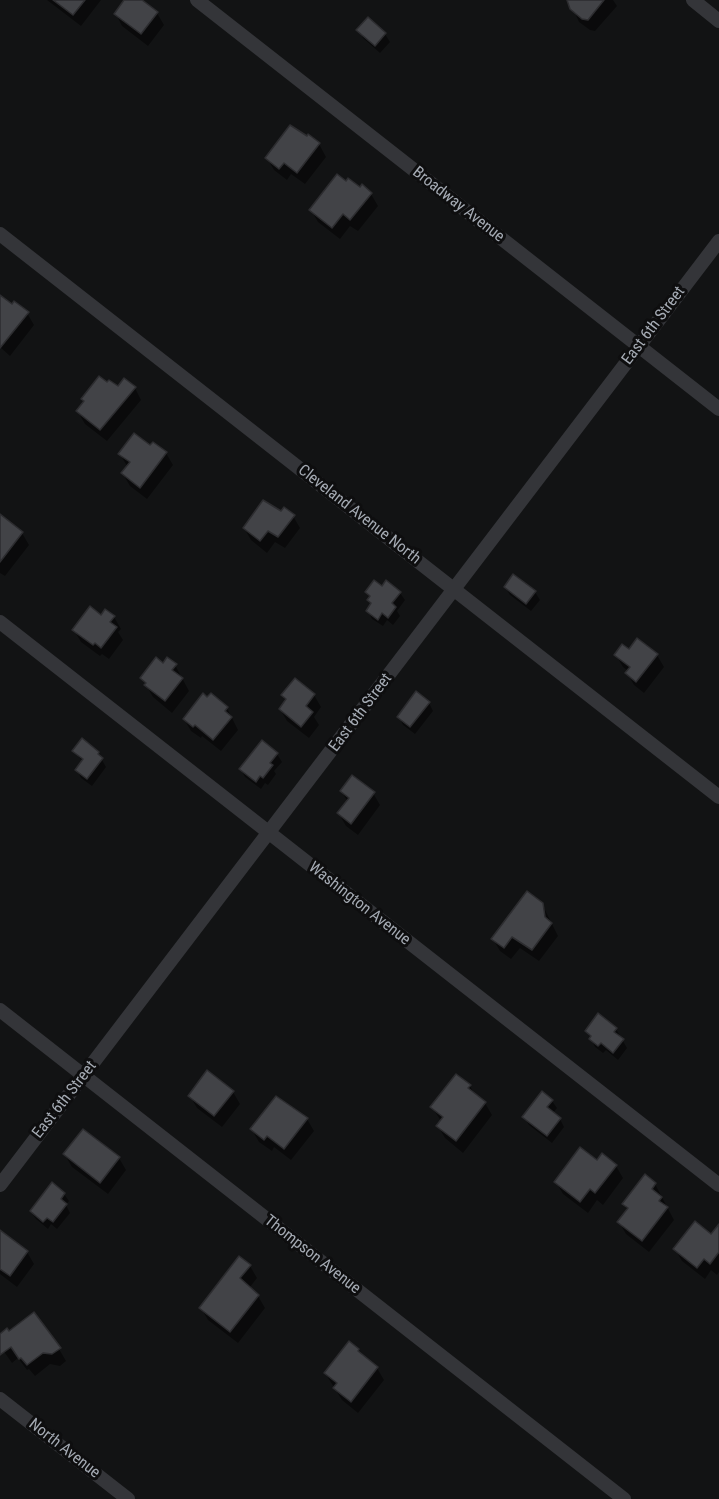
<!DOCTYPE html>
<html>
<head>
<meta charset="utf-8">
<style>
	body { margin:0 }
	canvas { display:block; background:#121314 }
</style>
</head>
<body>
<canvas width="719" height="1499"></canvas>
<script>
const ctx = document.querySelector('canvas').getContext('2d');
ctx.lineJoin = 'round';
function fillPath(path, color) { ctx.fillStyle = color; ctx.fill(path, 'evenodd'); }
function stroke(path, color, width, dash) { ctx.strokeStyle = color; ctx.lineWidth = width; ctx.lineCap = dash ? 'butt' : 'round'; ctx.setLineDash(dash || []); ctx.stroke(path); }
function drawText(font, color, halo, rows, align = 'center') {
  ctx.font = font + ' "Roboto Condensed",sans-serif'; ctx.lineWidth = 6; ctx.setLineDash([]); ctx.textBaseline = 'middle'; ctx.strokeStyle = halo; ctx.fillStyle = color; for (const [text, x, y, turn = 0] of rows) {
    ctx.save(); ctx.translate(x, y); ctx.rotate((+turn || 0) * Math.PI / 180); ctx.textAlign = isNaN(turn) ? turn : align; if (halo) ctx.strokeText(text, 0, 0); ctx.fillText(text, 0, 0); ctx.restore();
  }
}
fillPath(new Path2D(`
	M47,0H101L81,26Z
	M126,0H139L157,13L164,25L148,46L122,26L116,14Z
	M569,0H613L617,6L595,31L590,30L579,22Z
	M358,30L385,34L390,42L380,53L363,38Z
	M319,144L326,157L305,184L291,174L287,180L274,170L267,158Z
	M346,183L371,194L378,206L358,231L350,226L340,239L318,222L311,210Z
	M0,297L27,313L34,325L10,356L0,347Z
	M135,388L141,400L107,441L85,424L78,412L118,389Z
	M151,447L166,453L173,465L147,499L130,486L123,474L127,466L120,454Z
	M281,513L293,516L300,528L285,548L275,542L267,553L251,540L244,528Z
	M0,516L22,533L29,545L5,576L0,573Z
	M514,576L535,592L540,600L531,611L510,595L505,587Z
	M382,588L400,593L405,600L397,611L400,616L393,625L387,620L383,626L372,619L368,611L372,605L367,592Z
	M101,617H114L121,629L118,632L123,640L109,659L102,654L100,656L81,642L74,630Z
	M629,651L657,655L664,667L644,693L634,685L627,673L628,671L623,667L616,655Z
	M163,665H175L189,691L172,713L153,697L142,678Z
	M295,680L314,695L321,707L314,717L319,725L309,738L287,721L280,709L286,702L282,695Z
	M429,703L433,711L415,734L403,725L399,717Z
	M227,708L238,730L221,751L202,736L201,738L191,731L184,719Z
	M74,751L98,753L106,767L92,786L81,778L77,770L83,762Z
	M277,754L282,762L274,771L276,774L268,785L265,783L261,789L245,777L241,770Z
	M341,791L373,793L380,805L358,835L346,826L339,814L348,802Z
	M542,904L558,936L539,961L520,948L511,959L500,951L493,939Z
	M616,1029L627,1048L618,1060L606,1050L603,1053L595,1047L587,1031Z
	M470,1086L475,1095L485,1103L492,1115L463,1153L445,1138L438,1126L441,1121L432,1107Z
	M233,1092L240,1104L222,1127L197,1108L190,1096Z
	M552,1101L557,1108L553,1113L560,1119L564,1127L552,1143L529,1125L524,1117Z
	M307,1119L314,1131L291,1160L274,1147L272,1151L259,1142L252,1130Z
	M65,1155L119,1158L126,1170L108,1194L72,1167Z
	M603,1156L616,1166L623,1178L603,1205L597,1200L588,1213L563,1194L556,1182L598,1162Z
	M655,1184L674,1220L649,1252L626,1234L619,1222L628,1211L624,1204Z
	M64,1194L69,1201L66,1205L70,1213L57,1229L51,1224L48,1229L36,1219L31,1212Z
	M711,1236L719,1238V1272L717,1275L711,1270L705,1279L682,1261L675,1249Z
	M0,1240L27,1252L34,1264L17,1287L0,1274Z
	M250,1266L257,1278L250,1287L258,1296L265,1308L238,1343L208,1320L201,1308Z
	M0,1336L59,1349L66,1361L60,1366L50,1364L35,1376L29,1369L27,1370L18,1358L12,1363L0,1346Z
	M358,1350L361,1356L377,1368L384,1380L358,1413L342,1400L325,1373Z`), '#0007');
const building = new Path2D(`
	M53,0H85L73,15Z
	M124,0H142L158,12L141,34L114,14Z
	M567,0H604L588,20L582,19L570,9Z
	M368,17L386,33L375,46L356,30Z
	M290,125L307,136L308,134L320,143L297,173L284,163L279,169L265,158Z
	M337,174L346,181L348,178L360,187L362,184L372,193L350,220L343,214L332,228L309,210Z
	M0,295L12,304L14,301L29,312L0,348Z
	M99,376L107,382L109,380L118,386L124,378L136,387L100,430L76,411L84,401L81,399Z
	M134,433L150,445L153,442L167,452L140,488L121,473L130,462L118,454Z
	M263,500L281,511L284,507L295,515L278,537L268,531L260,541L243,528Z
	M0,514L23,532L0,562Z
	M513,574L536,591L526,604L504,587Z
	M374,580L382,586L386,580L401,592L392,603L396,607L388,618L382,613L378,620L366,611L371,603L367,600L370,596L365,592Z
	M90,606L101,615L105,609L115,616L110,622L117,627L101,648L95,643L93,645L72,630Z
	M637,638L658,654L636,682L625,673L630,667L614,655L622,644L629,649Z
	M156,657L163,663L167,657L177,664L172,670L183,678L165,701L144,685L146,683L140,678Z
	M295,678L315,694L306,706L313,712L301,727L279,709L286,699L281,695Z
	M416,691L430,702L410,727L397,717Z
	M203,693L207,697L211,693L228,707L225,711L232,717L213,740L195,725L193,727L183,719Z
	M82,738L99,752L98,754L103,758L87,779L75,770L83,759L72,751Z
	M262,740L278,753L270,763L273,765L263,778L260,776L256,782L239,769Z
	M352,775L375,792L351,824L337,813L349,798L340,791Z
	M527,891L543,903L545,917L552,923L532,950L512,937L504,948L491,939Z
	M598,1013L617,1028L614,1032L624,1039L613,1053L601,1043L598,1046L589,1039L591,1036L585,1031Z
	M207,1070L234,1091L214,1116L188,1096Z
	M456,1074L471,1085L468,1088L486,1102L456,1141L436,1126L443,1117L430,1107Z
	M542,1091L553,1100L547,1107L561,1118L547,1136L522,1117Z
	M276,1096L308,1118L284,1149L267,1136L264,1140L250,1129Z
	M83,1129L120,1157L100,1183L63,1154Z
	M580,1147L597,1160L602,1153L617,1165L595,1193L590,1189L580,1202L554,1182Z
	M645,1174L656,1183L652,1189L662,1197L659,1201L668,1207L642,1241L617,1222L628,1208L622,1204Z
	M52,1182L65,1193L61,1199L67,1204L53,1222L47,1218L43,1222L30,1211Z
	M695,1221L711,1234L719,1224V1252L710,1264L704,1259L697,1268L673,1249Z
	M0,1230L28,1251L10,1276L0,1269Z
	M239,1256L251,1265L240,1278L259,1295L230,1332L199,1308Z
	M34,1312L61,1348L52,1354L43,1353L27,1365L21,1358L19,1359L11,1347L0,1355V1334L7,1328L9,1331Z
	M349,1341L359,1349L358,1351L378,1367L351,1402L333,1388L337,1383L324,1373Z`);
fillPath(building, '#424347');
stroke(building, '#2d2d30', 1.5);
stroke(new Path2D(`
	M197,0L719,409
	M693,0L719,21
	M0,234L719,797
	M0,622L719,1185
	M0,1010L624,1499
	M0,1185L719,241
	M0,1399L128,1499`), '#343539', 14);
drawText('16px', '#a5abb4', '#0e0e0f', [
	["Broadway Avenue",458,205,38],
	["East 6th Street",654,326,-53],
	["Cleveland Avenue North",359,515,38],
	["East 6th Street",361,713,-53],
	["Washington Avenue",359,904,38],
	["East 6th Street",65,1100,-52],
	["Thompson Avenue",312,1255,38],
	["North Avenue",64,1449,38]
]);
</script>
</body>
</html>
